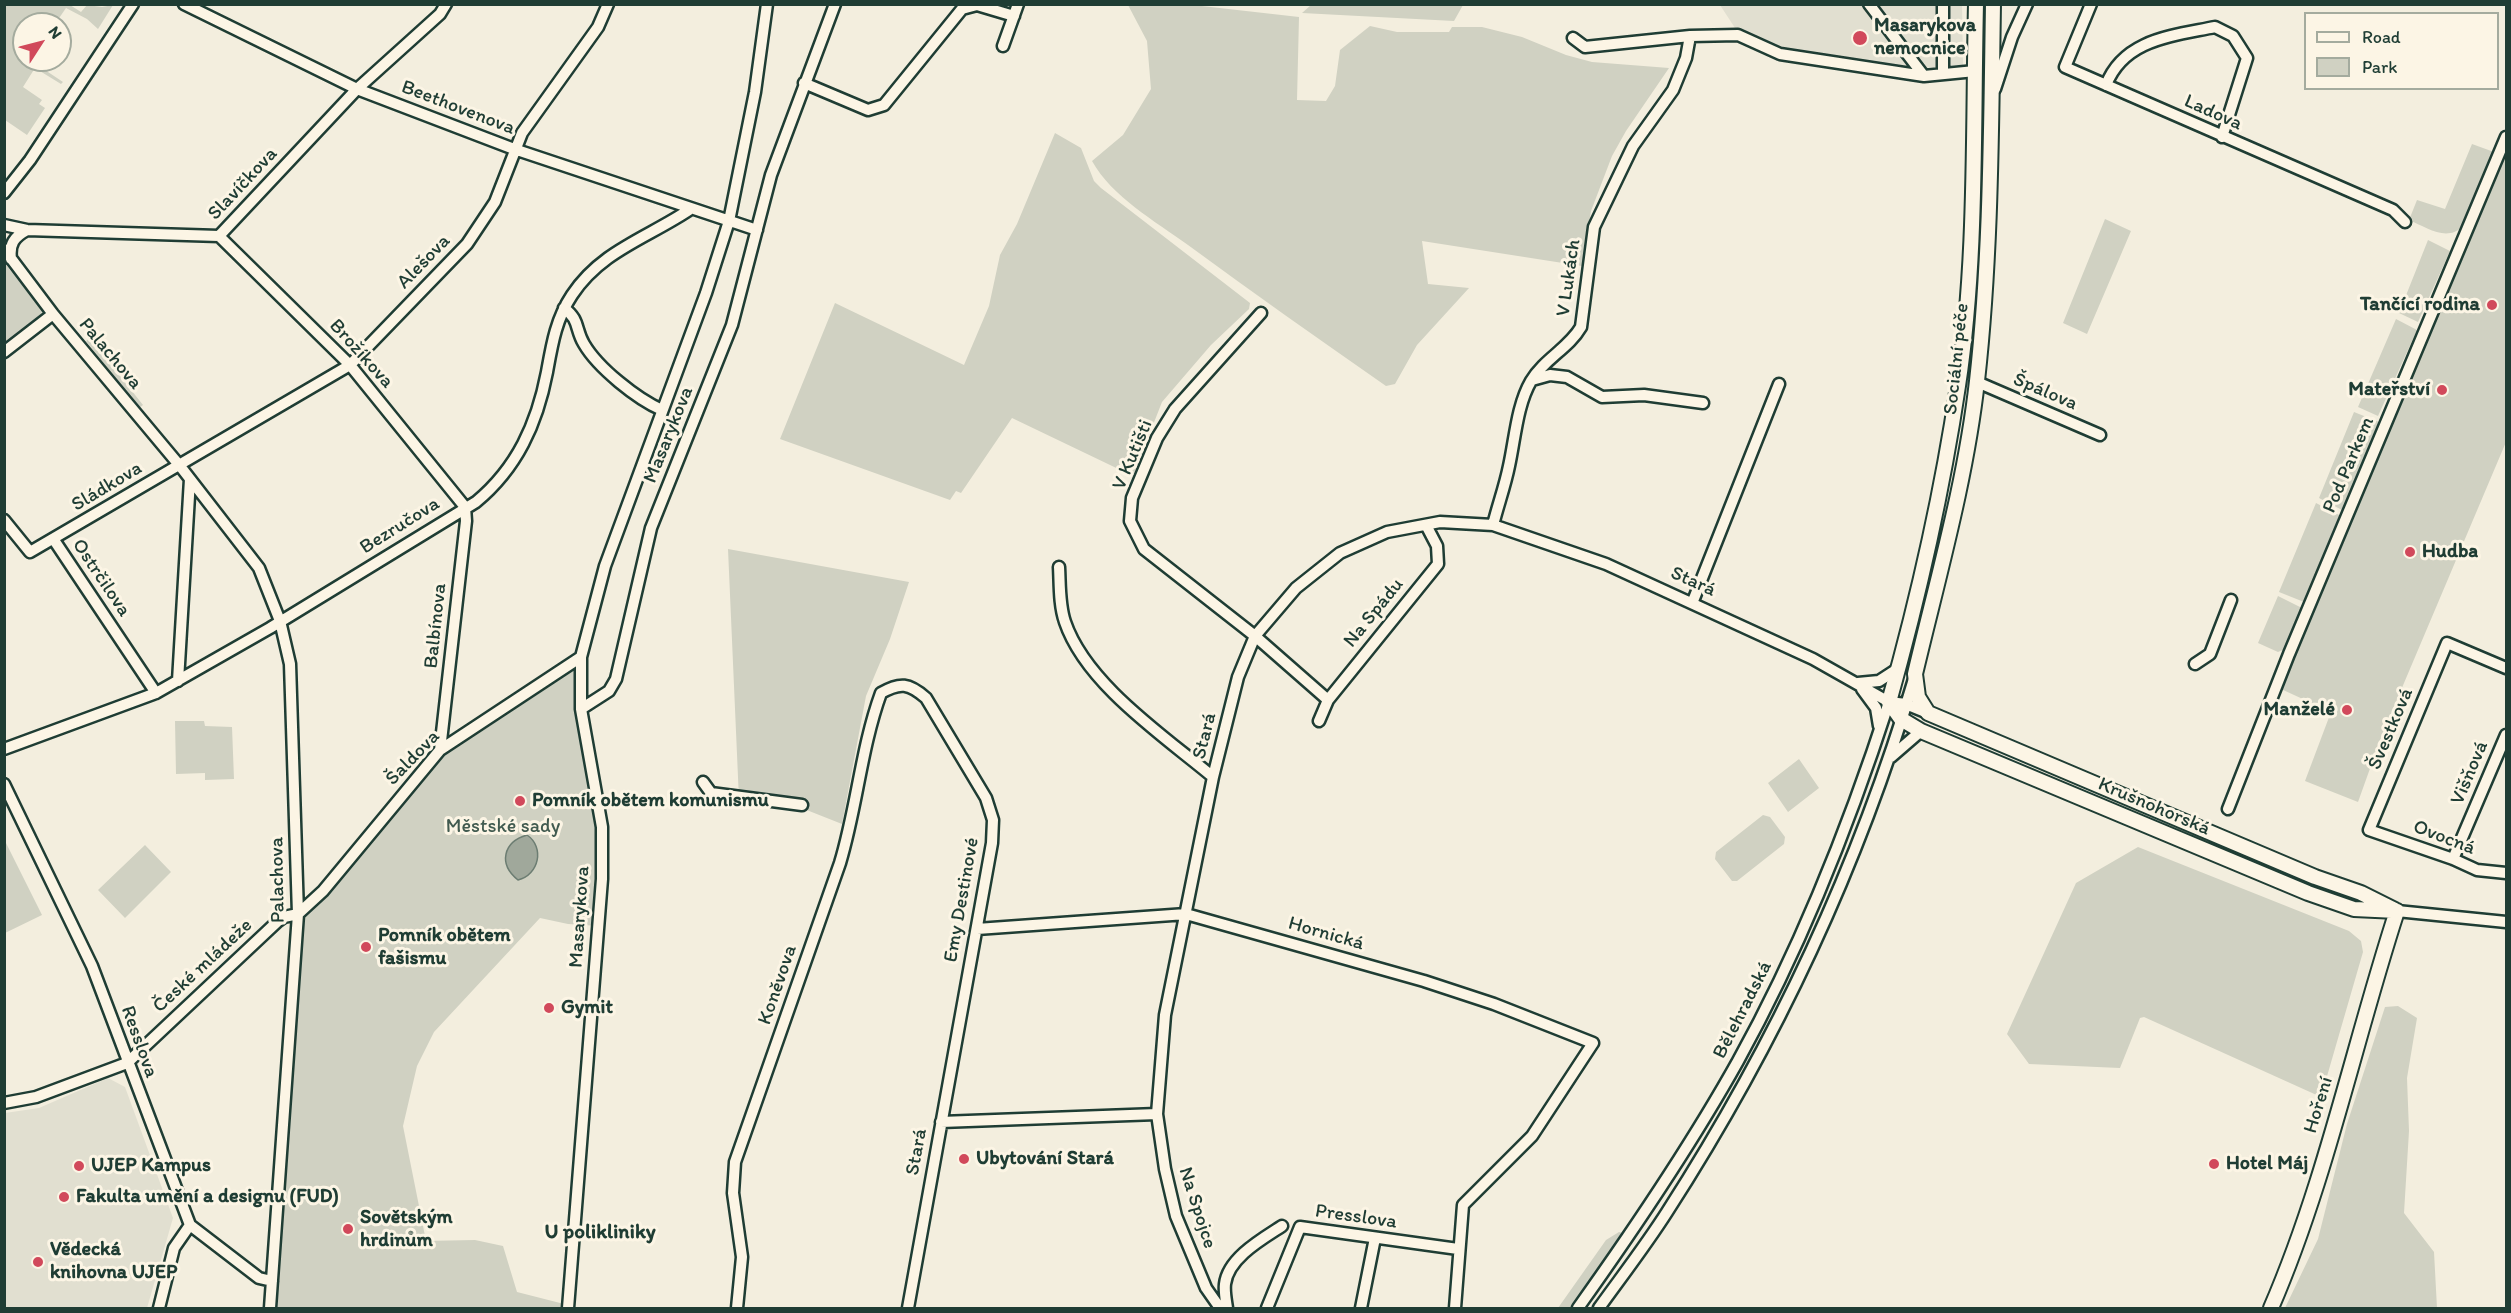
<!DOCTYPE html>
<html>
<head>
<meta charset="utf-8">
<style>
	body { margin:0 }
	#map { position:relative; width:2511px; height:1313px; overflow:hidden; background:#f3eede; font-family:Itim,sans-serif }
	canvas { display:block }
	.frame { position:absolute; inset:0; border:6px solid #1f3d34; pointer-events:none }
	.legend { position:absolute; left:2304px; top:12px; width:195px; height:78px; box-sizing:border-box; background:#fcf5e5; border:2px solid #a4ab9e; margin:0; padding:8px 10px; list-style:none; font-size:18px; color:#1f3d34 }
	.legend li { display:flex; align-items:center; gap:12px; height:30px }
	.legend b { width:30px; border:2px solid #a4ab9e }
	.north { position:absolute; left:12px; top:12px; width:60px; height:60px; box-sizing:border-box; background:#fcf5e5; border:2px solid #a4ab9e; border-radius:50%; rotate:54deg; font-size:16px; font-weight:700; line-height:24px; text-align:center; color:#1f3d34 }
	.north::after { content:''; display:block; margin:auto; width:21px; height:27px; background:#d1495b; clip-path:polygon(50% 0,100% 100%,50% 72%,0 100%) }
</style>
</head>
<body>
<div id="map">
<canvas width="2511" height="1313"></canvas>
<div class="frame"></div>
<ul class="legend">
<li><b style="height:8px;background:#fcf5e5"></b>Road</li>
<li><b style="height:16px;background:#d0d1c2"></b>Park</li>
</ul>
<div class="north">N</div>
</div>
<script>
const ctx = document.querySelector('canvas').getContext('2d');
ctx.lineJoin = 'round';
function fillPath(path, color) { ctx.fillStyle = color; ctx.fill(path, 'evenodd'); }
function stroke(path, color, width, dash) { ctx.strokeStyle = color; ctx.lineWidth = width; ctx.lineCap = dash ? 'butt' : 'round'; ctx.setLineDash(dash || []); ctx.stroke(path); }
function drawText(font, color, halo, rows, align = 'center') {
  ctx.font = font + ' Itim,sans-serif'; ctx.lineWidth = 6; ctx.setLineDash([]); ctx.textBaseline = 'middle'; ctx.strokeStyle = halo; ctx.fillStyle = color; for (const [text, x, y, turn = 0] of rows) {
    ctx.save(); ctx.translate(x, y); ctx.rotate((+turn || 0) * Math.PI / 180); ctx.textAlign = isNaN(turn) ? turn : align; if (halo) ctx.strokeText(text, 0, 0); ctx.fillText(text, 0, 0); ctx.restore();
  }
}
fillPath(new Path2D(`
	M1720,5H1962L1963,65L1910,69L1781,48L1735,28Z
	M108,1078L125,1087L173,1218L147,1308H5V1113L39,1108Z`), '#e1dfd0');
fillPath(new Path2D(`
	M5,4L70,5L81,12L87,5L102,7L113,5L98,29L87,19L66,8L55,24H50L37,16L34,24H24V51L19,48L16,51L24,56V60H30L63,82L61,84L35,68L23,87L42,100L39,104L45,108L27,135L5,120Z
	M1128,5H1193L1299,17L1297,100L1326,101L1335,86L1340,50L1370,26L1397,32H1449L1452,27H1482L1522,37L1566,55L1592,62L1669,68L1626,131L1612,156L1591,211L1582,266L1422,241L1428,284L1469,288L1417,345L1395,384L1386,386C1320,340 1253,293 1188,245C1155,221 1112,197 1092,161L1123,135L1151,89L1147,41Z
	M1311,5V4L1463,5L1454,21L1302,13Z
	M1055,133L1081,148L1094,181L1101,188L1250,303L1249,309L1211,345L1162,402L1133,476L1012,418L961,493L956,491L950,500L780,439L835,303L964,365L989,306L1000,255L1017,224Z
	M2472,144L2494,152L2462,227C2446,242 2426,227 2409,220L2417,200L2445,209Z
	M2506,150V442L2382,735L2358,802L2305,781L2331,712L2281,689Z
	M2105,219L2131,231L2087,334L2063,323Z
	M2428,240L2450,251L2418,322L2399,313Z
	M4,262L42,311L40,318L4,346Z
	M2396,319L2417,330L2378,416L2358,407Z
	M90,338L143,405L139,408L86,341Z
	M2354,412L2379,422L2344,511L2319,498Z
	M2316,503L2341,516L2304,602L2279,592Z
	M728,549L909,582L890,639L866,696L842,824L799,807L739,800Z
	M2278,596L2302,608L2285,649L2278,652L2258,643Z
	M581,657L580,695L602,827L599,926L568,924L540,918L434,1032L417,1066L403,1126L425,1236L422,1237L423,1241L475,1240L503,1246L517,1292L568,1305V1308H270L298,914L440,750Z
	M175,721H204L205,726L232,727L234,779L205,780V773L176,774Z
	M1799,759L1819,788L1788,812L1768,783Z
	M1763,815L1770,817L1785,837L1784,844L1737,881H1732L1715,859L1716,852Z
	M4,839L42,915L5,933H4Z
	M145,845L171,872L125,918L98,890Z
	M2138,847L2349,931L2361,941L2363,952L2321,1097L2144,1017L2140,1018L2120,1068L2029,1064L2007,1034L2076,883Z
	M2398,1006L2417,1018L2407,1078L2409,1131L2404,1213L2434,1252L2437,1308H2285L2318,1239L2347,1124L2385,1007Z
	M1619,1232L1623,1233L1570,1308H1558L1606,1240Z`), '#d0d1c2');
const water = new Path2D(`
	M527,835C545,847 539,875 518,880C498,864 503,842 527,835Z`);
fillPath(water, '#a0a89b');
stroke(water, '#6c7d72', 1.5);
const minor = new Path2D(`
	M184,4L357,89L514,149L757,230
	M1869,4L1924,76
	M2091,4L2065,67L2393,210L2405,222
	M1573,38L1585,47L1690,36L1738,35L1780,54L1924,76L1975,71
	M1003,46L1018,4
	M1943,74V4
	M804,83L868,110L884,105L962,9L977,5L1014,16
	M2106,85C2124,39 2172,36 2215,27L2233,36L2247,58L2222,137
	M1995,89L2012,37L2027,4
	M4,193L30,160L133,4
	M4,225L27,230L219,236L357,89L440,14L446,4
	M219,236L350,365L465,507
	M4,249L53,314L180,466L259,568L280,621L290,664L298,914L270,1308
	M11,259C9,244 14,237 27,230
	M564,308C580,320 575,329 584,344C598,368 637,399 662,410
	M1261,313L1175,409L1157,438L1132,498L1130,521L1144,549L1255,636L1328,700
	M4,352L53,314
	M1532,380L1550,375L1567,377L1602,397L1644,395L1703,403
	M1977,382L2100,435
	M4,520L30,552L350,365L467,244L495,202L522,133L598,27L608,4
	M1493,525C1498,505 1505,486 1509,466C1515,439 1517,405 1531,381C1544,359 1569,348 1581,327L1594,227L1633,146L1673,90L1686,58L1690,36
	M54,540L156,693
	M1059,567C1060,584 1059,605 1065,622C1086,684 1164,736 1213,777
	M1693,601L1779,384
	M2195,664L2210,654L2231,600
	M2506,668L2447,643L2369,830L2453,859L2477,870L2506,873
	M178,681L190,479
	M1858,683L1879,681L1899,668
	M1862,689L1876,708L1879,726
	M581,709L609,691L616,679L651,528L732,325L771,175L835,4
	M1319,721L1328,700L1438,564L1437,546L1426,525
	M4,749L156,693L270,628L476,502C517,468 537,424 547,372C552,344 556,319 572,295C601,251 647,238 689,210
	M440,750L466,521L465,507
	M1891,757L1921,731
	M703,782L711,793L802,805
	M4,784L92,966L190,1225L259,1278L272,1281
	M2228,809L2289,654L2506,137
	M2453,859L2506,735
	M2397,911L2506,922
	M298,914L323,891L440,750L581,657
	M977,929L1186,914L1424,981L1494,1004L1593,1043L1532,1136L1463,1205L1455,1308
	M4,1103L36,1097L127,1063L277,922L284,917L298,914
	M941,1122L1157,1114
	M159,1308L174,1248L190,1225
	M568,1308L602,879V827L581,709V657L605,566L706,293L729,221L755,92L767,4
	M737,1308L742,1257L733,1193L735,1162L840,863C857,807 861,748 881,693C900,682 909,683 926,698L986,798L993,820L992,843L908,1308
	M1220,1308L1206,1288L1176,1216L1165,1169L1157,1114L1165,1015L1213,777L1238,677L1255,636L1296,588L1340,553L1387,532L1440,522L1493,525L1606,564L1813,659L1889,702L1906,704L1928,713
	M1227,1308C1226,1301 1224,1292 1225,1284C1228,1258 1262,1239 1282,1226
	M1267,1308L1300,1227L1458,1249
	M1361,1308L1375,1238
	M1578,1308C1635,1228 1690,1147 1738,1061C1801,947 1849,826 1889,702
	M1599,1308C1622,1276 1646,1245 1667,1212C1774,1046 1858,868 1914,679`);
const major = new Path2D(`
	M1976,4C1973,131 1977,261 1958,386C1942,493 1918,599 1889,702L1901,719L1921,731L2308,893L2354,909L2397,911
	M1993,4C1991,130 1991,256 1977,381C1966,480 1938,577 1915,674L1918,697L1928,713L2315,877L2361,893L2395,910
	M2271,1308C2326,1181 2354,1043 2397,911`);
stroke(minor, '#1f3d34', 15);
stroke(major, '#1f3d34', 18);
stroke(minor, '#fcf5e5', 10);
stroke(major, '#fcf5e5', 14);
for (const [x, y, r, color] of [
	[1860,38,8,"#d1495b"],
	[2492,305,6,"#d1495b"],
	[2442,390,6,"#d1495b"],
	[2410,552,6,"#d1495b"],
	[2347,710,6,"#d1495b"],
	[520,801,6,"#d1495b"],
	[366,947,6,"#d1495b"],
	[549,1008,6,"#d1495b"],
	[964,1159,6,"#d1495b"],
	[2214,1164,6,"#d1495b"],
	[79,1166,6,"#d1495b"],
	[64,1197,6,"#d1495b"],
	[348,1229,6,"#d1495b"],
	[38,1262,6,"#d1495b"]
]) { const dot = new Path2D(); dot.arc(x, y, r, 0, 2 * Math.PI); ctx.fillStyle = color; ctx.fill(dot); stroke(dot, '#fcf5e5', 2); }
drawText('bold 20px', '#1f3d34', '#fcf5e5', [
	["Masarykova",1874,26],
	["nemocnice",1874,49],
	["Tančící rodina",2480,305,"right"],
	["Mateřství",2430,390,"right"],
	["Hudba",2422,552],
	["Manželé",2335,710,"right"],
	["Pomník obětem komunismu",532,801],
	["Pomník obětem",378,936],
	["fašismu",378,959],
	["Gymit",561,1008],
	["Ubytování Stará",976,1159],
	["Hotel Máj",2226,1164],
	["UJEP Kampus",91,1166],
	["Fakulta umění a designu (FUD)",76,1197],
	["Sovětským",360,1218],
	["hrdinům",360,1241],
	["Vědecká",50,1250],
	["knihovna UJEP",50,1273]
], 'left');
drawText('20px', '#1f3d34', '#fcf5e5', [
	["Beethovenova",458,108,21],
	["Ladova",2213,113,24],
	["Slavíčkova",243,184,-47],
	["Alešova",424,262,-46],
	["V Lukách",1569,278,-82],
	["Palachova",110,354,50],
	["Brožíkova",361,354,48],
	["Sociální péče",1957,359,-84],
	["Špálova",2045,392,23],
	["Masarykova",669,435,-68],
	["V Kutišti",1133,455,-67],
	["Pod Parkem",2349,465,-67],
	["Sládkova",107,487,-31],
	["Bezručova",400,526,-32],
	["Ostrčilova",101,578,56],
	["Stará",1693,582,24],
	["Na Spádu",1374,613,-51],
	["Balbínova",436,626,-84],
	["Švestková",2391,729,-67],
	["Stará",1205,736,-76],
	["Šaldova",413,758,-46],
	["Višňová",2470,773,-67],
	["Krušnohorská",2154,807,23],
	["Ovocná",2444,838,21],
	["Palachova",278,880,-91],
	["Emy Destinové",962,900,-80],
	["Masarykova",580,917,-86],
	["Hornická",1326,934,16],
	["České mládeže",203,966,-43],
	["Koněvova",778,985,-71],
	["Bělehradská",1743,1010,-63],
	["Resslova",139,1042,70],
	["Hoření",2319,1105,-73],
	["Stará",917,1152,-80],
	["Na Spojce",1197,1208,72],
	["Presslova",1356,1217,8]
]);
drawText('20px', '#425b50', '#fcf5e5', [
	["Městské sady",503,827]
]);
drawText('bold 21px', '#1f3d34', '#fcf5e5', [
	["U polikliniky",600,1233]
]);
</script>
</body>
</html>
